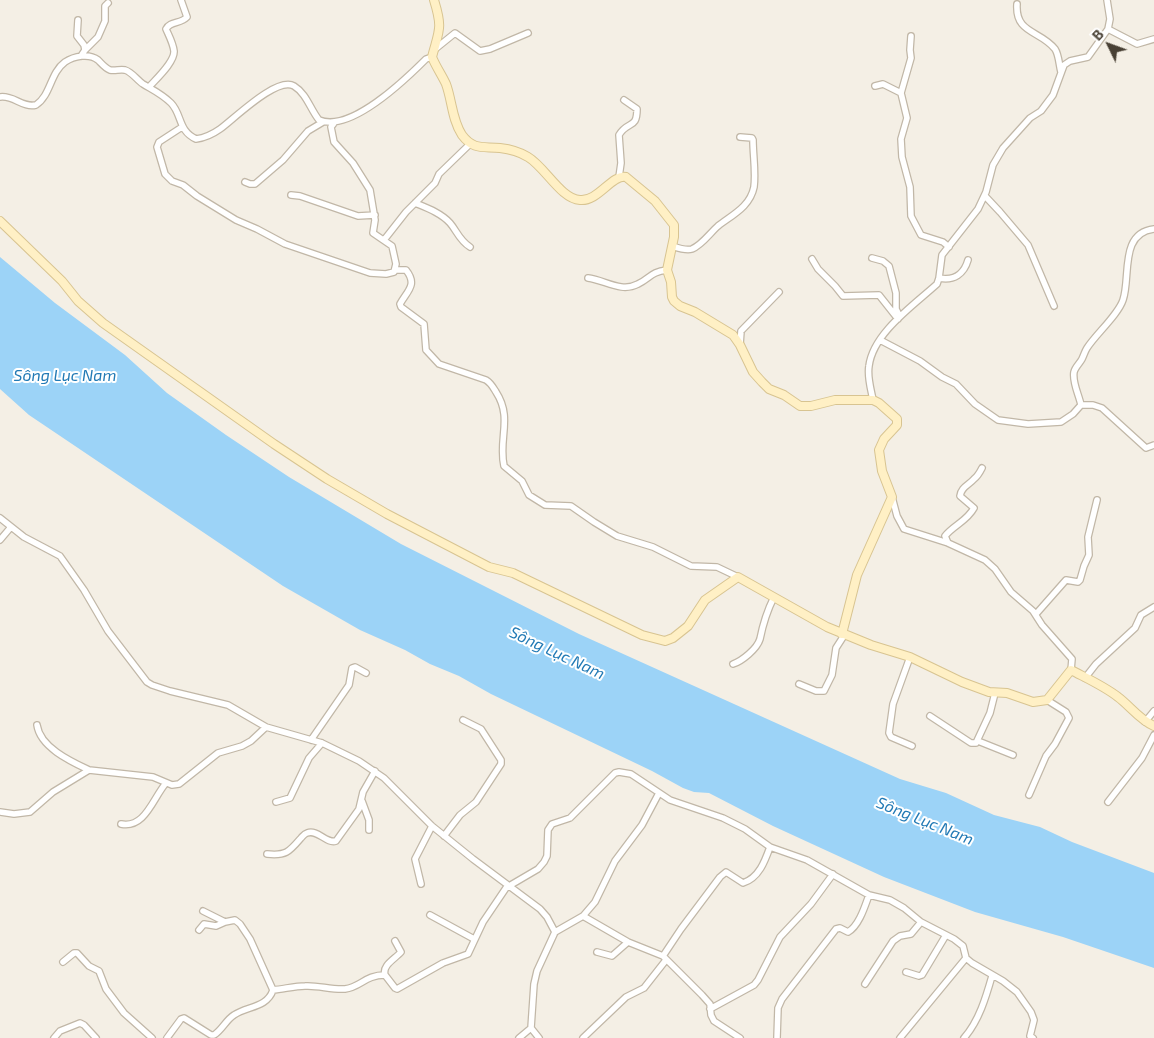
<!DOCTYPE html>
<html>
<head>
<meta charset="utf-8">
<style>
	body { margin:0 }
	#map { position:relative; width:1154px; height:1038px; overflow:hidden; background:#f4efe5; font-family:"Exo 2",sans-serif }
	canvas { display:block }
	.north { position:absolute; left:1084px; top:20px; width:50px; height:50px; -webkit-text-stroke:4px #fff; paint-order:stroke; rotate:312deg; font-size:14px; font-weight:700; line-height:20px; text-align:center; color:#484034 }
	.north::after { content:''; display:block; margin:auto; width:18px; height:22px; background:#484034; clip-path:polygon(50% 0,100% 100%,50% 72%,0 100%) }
</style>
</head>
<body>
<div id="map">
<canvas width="1154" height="1038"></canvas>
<div class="north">B</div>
</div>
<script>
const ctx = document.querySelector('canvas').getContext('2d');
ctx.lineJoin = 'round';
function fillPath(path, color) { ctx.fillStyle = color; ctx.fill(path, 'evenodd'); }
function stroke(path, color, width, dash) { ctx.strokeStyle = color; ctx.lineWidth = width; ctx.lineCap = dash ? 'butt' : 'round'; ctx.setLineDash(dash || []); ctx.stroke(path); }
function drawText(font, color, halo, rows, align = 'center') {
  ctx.font = font + ' "Exo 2",sans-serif'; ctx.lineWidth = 4; ctx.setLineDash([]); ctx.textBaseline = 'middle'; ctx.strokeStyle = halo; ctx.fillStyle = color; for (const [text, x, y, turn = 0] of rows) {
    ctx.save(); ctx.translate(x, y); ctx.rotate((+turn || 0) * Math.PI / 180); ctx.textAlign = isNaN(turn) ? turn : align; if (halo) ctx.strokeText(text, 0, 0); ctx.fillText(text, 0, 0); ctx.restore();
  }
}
fillPath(new Path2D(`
	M0,257L55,303L125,355L167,393L226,435L289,477L401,544L579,634L900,779L946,793L994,815L1040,827L1072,842L1154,873V968L1063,937L975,912L884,877L773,826L709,793L694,792L683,788L652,771L491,694L459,676L430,664L405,650L360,630L283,586L29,415L0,389Z`), '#9cd3f7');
const street = new Path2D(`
	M1017,4C1015,34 1040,30 1055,49C1059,55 1059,65 1061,72
	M78,20L77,36L84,45L85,50
	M1108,29L1137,44L1154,39
	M911,36L910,50L911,58L901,93L907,118L901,139L902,157L910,187L911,216L921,235L943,242L949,247
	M434,50L455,33L480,51L490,49L528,33
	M81,56L85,50L98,37L105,21V6L108,3
	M875,86L883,84L901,93
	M149,87C156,79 175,62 174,51C173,43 169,36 166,29C170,21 181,24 187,17L181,0
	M0,97C14,95 22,108 36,105C51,95 50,73 65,62C74,56 89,53 98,60C102,64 105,68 110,70C115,71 120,69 125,70C132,72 137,80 143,84C153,90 162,94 171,103C182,114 178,131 196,139C204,138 213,134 220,129C234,119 277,76 294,86C307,94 310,109 319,120C350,133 405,80 426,59L432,57
	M182,127L159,142L157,147L165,174L172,181L183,185L197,196L236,220L257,229L285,244L370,273L386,274L394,272L396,264L392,246L373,233L375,220L370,190L353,163L334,142L331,127L334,123
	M619,177L621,163L619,135C628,120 637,130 637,109L624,100
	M245,182L250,184H255L283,160L308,131L323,122
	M291,195L300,196L358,216L375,215
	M985,196L1000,212L1028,245L1054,306
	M415,203C427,208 441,213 450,223C457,231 459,240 470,247
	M384,240L406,212L435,183L439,174L471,143
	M672,246C678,248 686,251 692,249C702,245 710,233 718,226C732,215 750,207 754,187C756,172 753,155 753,140L752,138L740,137
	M872,258L883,261L889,266L896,293V309L899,315
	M812,259L818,269L835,286L843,296L879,295L898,319
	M396,270H406C418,285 407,291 400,304L401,307L424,324L426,350L439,364L486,380C491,383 493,387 496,392C513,418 498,439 504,466L522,481L529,495L545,505L571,506L594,522L617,536L653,547L691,566L717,567L738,577
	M588,278C605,280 621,293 638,284C651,278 650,272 667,270
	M939,278C954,281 964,274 968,260
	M880,340L920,361L942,377L956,384L975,404L998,420L1028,424L1061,422L1073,414L1081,405C1079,395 1072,382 1074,372C1075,367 1080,363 1082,359C1084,355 1085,351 1087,348C1096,334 1118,315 1123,300C1131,277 1119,233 1154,229
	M740,345L741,331L779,292
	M873,400C871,389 867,377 869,366C873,333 914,305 937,284L939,278L942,255L978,209L986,192L993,165L1003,148L1030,118L1041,111L1053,95L1064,65L1070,61L1088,57L1108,29L1110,19L1107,0
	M1081,405H1093L1102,408L1146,448L1154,445
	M892,497L897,516L904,529L948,543L985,560L995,569L1011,592L1033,611L1042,625L1072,659L1071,670
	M0,518L24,537L60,556L84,590L108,631L147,682L152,685L170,691L228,705L266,727L322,743L359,761L384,778L432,826L473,859L540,909L547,917L555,932
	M0,540L11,527
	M948,543L945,536C954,525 967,521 974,508L960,496C961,487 969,485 974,479C978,476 980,472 982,468
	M1036,614L1066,580L1078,582L1080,580L1084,566L1089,555L1088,537L1097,500
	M910,657L893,704L889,733L891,737L912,746
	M733,664C742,661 757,649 760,639C763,624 767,611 774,597
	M1085,678L1096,664L1135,628L1141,615L1154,607
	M799,684L816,691H824L832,675L836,648L845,634
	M930,716L971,743H976L990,713L995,693
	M1145,722L1154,711
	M37,725C40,747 70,761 89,770
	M311,740L349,685L352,668L355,667L366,673
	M978,741L1013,755
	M1029,795L1046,756L1055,744L1069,718L1066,712L1047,700
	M362,801L369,820V830
	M276,802L290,798L309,758L322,743
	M1108,802L1142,758L1154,735
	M0,812L14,814L30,812L53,792L89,770L153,777L172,785L179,784L218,753L242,746L251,741L266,727
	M121,824C145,829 153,798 166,783
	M444,836L460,815L476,802L501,764V760L481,729L463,720
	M267,854C286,856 289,852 301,838C303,836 304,834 307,833C318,829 326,844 336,841L359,809L363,792L375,771
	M421,884L415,859L432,826
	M509,886L538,869L544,862L547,856L548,830L552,824L570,818L615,773L619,772L631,774L670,800L723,818L745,829L770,847L807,860L869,895L890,900L904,908L921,922L954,939L963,946L966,958L972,963L1003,981L1017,992L1031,1012L1034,1020L1030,1036L1033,1038
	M203,911L225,922L235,920L240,924L250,939L273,990C284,989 295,986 305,986C318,985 331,990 345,989C361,987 365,975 385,975L395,988L397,989L443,963L468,954L483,922L508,885
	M430,915L474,939
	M583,916L628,942L663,956L702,995L710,1004L711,1015L714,1021L740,1038
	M199,930L204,924L216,926L225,922
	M597,952L612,956L628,942
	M663,956L681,929L720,877L726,872L743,883C759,878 765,861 770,847
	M63,962L74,953H77L89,966L99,971L106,989L124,1013L152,1038
	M906,972L919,976L922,975L946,935
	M385,975C382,965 395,959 401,952L395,941
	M865,984L893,941L900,936L911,934L921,922
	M710,1009L754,985L758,980L780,937L811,904L833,874
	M54,1038L60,1031L80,1023L84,1025L96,1038
	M167,1038L181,1019L184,1018L211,1035H214C222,1030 226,1020 234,1015C247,1006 267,1008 273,990
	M519,1038L531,1028
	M539,1038L531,1028L534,984L537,971L555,932L583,916L595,902L615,861L642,825L659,793
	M583,1038L626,997L644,988L666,960
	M777,1038L778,1008L782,999L836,929L840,928L848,932C859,926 865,906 869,895
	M900,1038L966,958
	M964,1038C979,1021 986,997 992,976`);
const secondary = new Path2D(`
	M434,0C443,29 439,30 432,57C436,67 442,75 446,84C452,100 452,120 462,135C474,151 484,146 500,148C509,149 520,152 528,157C545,167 561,199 580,200C598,202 612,174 626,177L655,201L674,225V237L667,270L671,282L672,297L674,301L680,306L695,312L733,335L740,345L753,372L762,382L769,389L784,395L800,406H811L835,400H873L879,403L897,419V425L884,439L879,450L882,471L892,497L857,575L842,634
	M0,221L62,281L78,301L103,323L274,444L327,479L387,514L489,567L513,573L642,635L665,641L673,638L688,626L705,600L738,577L827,627L871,645L910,657L962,682L989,692L1007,693L1033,702L1047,700L1071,670C1086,678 1104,686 1118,697C1130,706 1140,720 1154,726`);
stroke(street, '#c1b7a7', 8);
stroke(secondary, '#d8c491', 10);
stroke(street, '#fff', 5.5);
stroke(secondary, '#fff0c5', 8);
drawText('italic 16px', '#227ab5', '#fff', [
	["Sông Lục Nam",65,376],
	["Sông Lục Nam",557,653,25],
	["Sông Lục Nam",925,821,22]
]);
</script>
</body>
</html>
